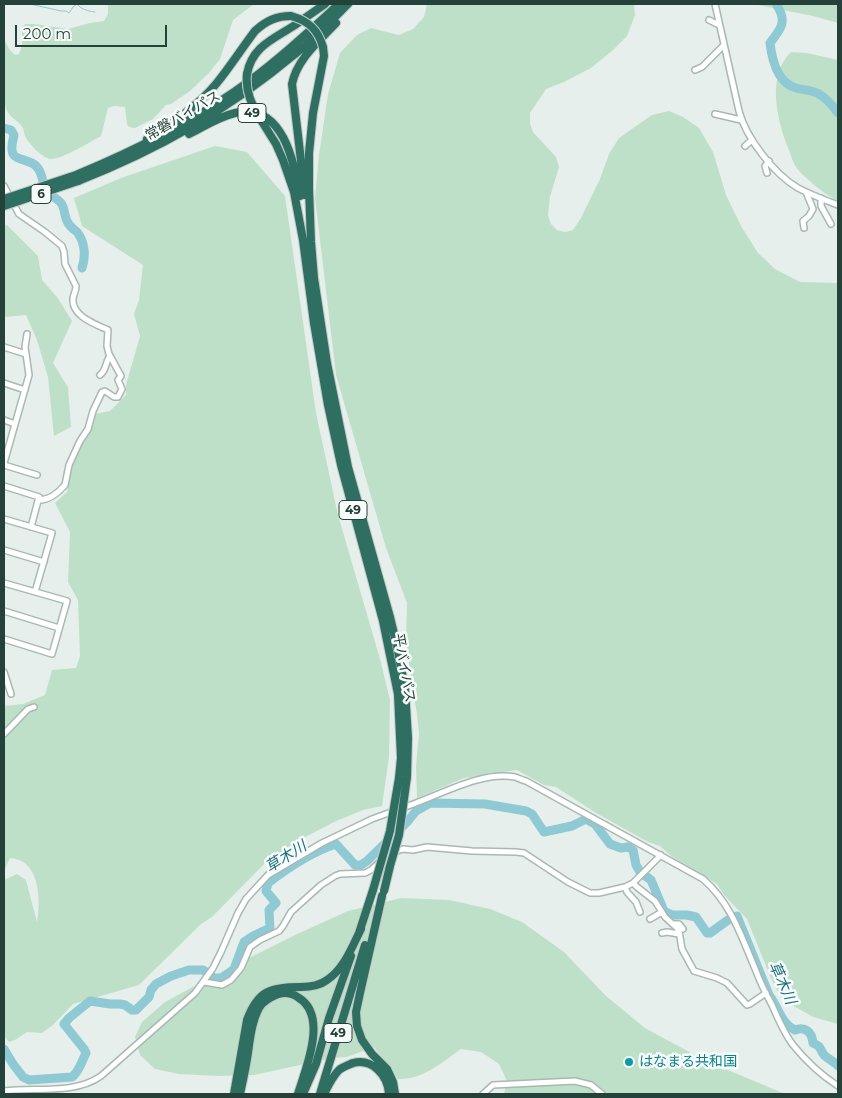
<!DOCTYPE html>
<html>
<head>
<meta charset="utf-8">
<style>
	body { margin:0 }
	#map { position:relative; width:842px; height:1098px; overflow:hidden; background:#e6efeb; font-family:Montserrat,sans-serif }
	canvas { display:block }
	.frame { position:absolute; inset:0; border:5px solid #24423a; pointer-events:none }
	.scale { position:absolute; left:15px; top:25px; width:152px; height:22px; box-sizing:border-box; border:2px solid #24423a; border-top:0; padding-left:6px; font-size:15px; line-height:18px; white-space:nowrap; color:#24423a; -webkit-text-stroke:4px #f7fbf9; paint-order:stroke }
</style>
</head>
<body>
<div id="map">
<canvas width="842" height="1098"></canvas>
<div class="frame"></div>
<div class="scale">200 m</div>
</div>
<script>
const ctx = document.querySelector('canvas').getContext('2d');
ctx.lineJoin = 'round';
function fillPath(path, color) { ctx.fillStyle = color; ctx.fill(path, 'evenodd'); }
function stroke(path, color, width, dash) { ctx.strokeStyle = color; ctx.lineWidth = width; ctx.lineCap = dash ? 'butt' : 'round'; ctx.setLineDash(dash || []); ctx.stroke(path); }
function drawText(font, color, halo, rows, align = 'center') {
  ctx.font = font + ' Montserrat,"Noto Sans JP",sans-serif'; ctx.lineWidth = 5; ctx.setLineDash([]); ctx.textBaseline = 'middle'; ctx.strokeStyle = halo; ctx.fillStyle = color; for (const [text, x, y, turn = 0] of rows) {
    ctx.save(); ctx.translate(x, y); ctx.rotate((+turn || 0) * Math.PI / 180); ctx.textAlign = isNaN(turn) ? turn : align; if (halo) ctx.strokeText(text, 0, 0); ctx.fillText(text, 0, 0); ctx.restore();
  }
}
fillPath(new Path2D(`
	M108,4H254L233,20L220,59L209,73L190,91L171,104L166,105L153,119L135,128L129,127L127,124L125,107L114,106L108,108L101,136C90,142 63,159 51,159C42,158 29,144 25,136C24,133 24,131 23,128C20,122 14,120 9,114C6,111 5,104 4,100V39L9,49L15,55L19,54L22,46V28L25,24H34L68,29L90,23L104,21L108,14Z
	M427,4H634L635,15L627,36L613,50L591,68L564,82L546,89L530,113V123L533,132L556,157L559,167L550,197L548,215L551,224L557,230L565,232L573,230L581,218L600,179L609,154L619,138L652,115L669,111L683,117L699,128L713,152L726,195L741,226L758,253L775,269L800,282L838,283V1024L813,1017L792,1005L780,996L770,976L747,919L724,895L717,884L671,856L660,846L648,842L596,813L556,787L544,785L517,770L464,778L417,798L416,766L419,733L417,714L412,687L406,638L407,603L386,548L336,375L315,198L319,155L328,94L340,53L357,35L371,28L399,35L413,29L424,17Z
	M753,4H838V23L813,16Z
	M791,52L807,53L838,60V201C827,196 803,177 796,167C793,163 791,155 789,150C777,121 766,76 791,52Z
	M215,146L247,152L285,196L316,413L338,515L380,659L390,700L389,757L382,806L363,810L334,822L298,841L265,863L212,917L201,924L139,985L73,1004L53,1025L42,1033L27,1032L15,1040L9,1042L4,1036V880L17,874L26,880L37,922C41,901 40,859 10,858L4,871V706L23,704L45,695L52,670L76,668L80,656L78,600L68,582L70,532L55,503L67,492L71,461L75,455L79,435L95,414L110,411L126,395V385L140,336L134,314L139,300L143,265L82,226L74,198L121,178Z
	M7,225L38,256L42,280L57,297L72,321L53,363L68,387L71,427L54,436L48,377L37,340L26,315L4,317V226Z
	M401,898L449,900L490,909L522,922L564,952L606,996L645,1028L704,1060L785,1094H504L507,1081L499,1064L481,1052L461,1049C441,1063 423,1080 398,1079L374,1047L347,1057L332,1058L254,1075L218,1076L179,1074L155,1069L140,1055L135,1037L142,1022L165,1002L213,976L295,935L348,911Z`), '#bfe0c8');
stroke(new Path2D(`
	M30,4L61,11H66L69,13L73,7L77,4C82,10 88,11 95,12`), '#8ec9d4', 1);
stroke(new Path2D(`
	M776,4C788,21 781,29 770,43C772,60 778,83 796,88C803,90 812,90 819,94C827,99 833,106 838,113
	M4,128L11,130L14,135C13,141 10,148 13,154C16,160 31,160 36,166C43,172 42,183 46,190C50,196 57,198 61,203C65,208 64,215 67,221C69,226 73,229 77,232C85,242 86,256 82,268
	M644,875L651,880L664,911L672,915H687L696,917L707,933H710L728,920
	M737,916L769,995C778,1006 781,1024 795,1030C805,1026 812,1032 813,1043C822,1047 819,1048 824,1055C829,1060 834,1061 838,1066
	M4,1049L13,1064L23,1077L29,1080L72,1077C79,1072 82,1061 86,1053L84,1049L64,1024L69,1018L90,1001L110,1004H120L125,1005L132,1010H136L149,997L151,990L156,984L171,976L189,970H203L214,978H222L234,969L244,942L253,936L270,928L269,910L276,903L266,891L268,883C289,867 311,852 336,844L355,865H361L367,861L408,821L416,811L430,803L485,804L526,811L532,814L544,832L572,826L586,819L595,824L610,844L621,848L628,847L633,850L636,865L640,872`), '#8ec9d4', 9);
const minor = new Path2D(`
	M715,4L739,111C746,138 774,174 798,188C811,195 825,200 838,205
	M709,20L717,24L719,23
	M695,70L702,67L722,47L724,46
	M715,114L741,120
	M745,146L752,140
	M767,173L765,166L769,161
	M4,186L19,214L45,232L62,246L64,252L65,264L76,286C76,291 74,294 73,298C71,316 95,324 108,330L107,346L109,354L121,376L118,380L122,389L118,397H114L105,391L102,392L93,411L88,429L80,441L69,465L65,485C59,492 49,500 39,500
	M821,198V206L831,224
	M804,228L803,221L809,216L813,209L806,192
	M4,347L26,354
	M100,375C107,370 105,362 110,356
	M4,383L25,390
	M4,420L15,424
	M4,463L29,375L25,347L27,334
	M4,465L37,475
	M4,486L39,497L31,527
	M4,519L52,533L35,592
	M4,550L44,562
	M4,583L67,601L52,654L4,639
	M4,611L59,628
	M4,672L11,694
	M4,734L28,709L34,707
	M402,808C435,798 480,770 515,777C518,778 522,780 526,781L703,879C731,903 742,938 756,971C760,982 766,994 772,1005C778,1019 784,1033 793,1045C806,1061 821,1075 838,1086
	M633,883L637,887L655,901L665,917L677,928L679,931L682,949L694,971L717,978L727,983L747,1005L750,1004L766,993
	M625,887L627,892L636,902L640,912
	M650,919L662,912
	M674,924H679L683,929
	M662,933L667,932L679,934
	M204,982L222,985L231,980L241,968L250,947L260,940L279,931L283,926L291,912L321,885L335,876L340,874L365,873L371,870L383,859L397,851L403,849L413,850L427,847L472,851L516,852L524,853L568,882L590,893H599L625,887L633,883L661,855
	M4,1091C35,1087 74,1095 101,1076L195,993L213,968L221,952L238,913L246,899L268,875L322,843L372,819L394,811
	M483,1094L493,1085L575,1081L591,1085L602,1094`);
const highway = new Path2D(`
	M323,47L324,56L313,113L309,153V188L311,242L314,278L327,363L348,467L390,617L398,651L405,690L408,738L407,777
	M247,74C252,46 274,39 295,25C305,18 315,11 325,4
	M261,120L276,144L283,160L294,192L303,240L314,323L328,405L341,465L383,621L398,694L401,758L399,778
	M189,134C203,127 218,117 235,113C283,102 294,162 300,196
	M147,139C172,123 197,107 216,84C230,67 242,48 255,31C266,21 276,16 291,16
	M76,175C131,152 185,126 234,92C272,66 305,35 339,4
	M78,181C159,149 228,110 295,54C314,39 331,21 348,4
	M305,195L292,84C297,59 319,41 336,23
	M382,896L360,993L356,1012L357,1026L362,1040L372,1054L387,1069L393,1082L395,1094
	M359,933L373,890
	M234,1094L247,1020C258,990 271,987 301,987C310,987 319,986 327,980C344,969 352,947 361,929
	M240,1094C243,1080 246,1067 248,1053C250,1038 252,1021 259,1008C263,1001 276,993 285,993C289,993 295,995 299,998C328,1016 306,1068 298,1094
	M303,1094L316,1064L329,1018L351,956
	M320,1094L365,945
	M324,1094C328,1086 332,1077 339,1070C342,1067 348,1065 353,1063C372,1058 388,1075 389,1094`);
stroke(minor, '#a8b8b2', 8);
stroke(highway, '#c2cac8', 10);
stroke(minor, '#fff', 5);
stroke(highway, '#2f6f62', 8);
const highwayBridge = new Path2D(`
	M291,16C309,21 318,30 323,47
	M247,74C245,92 252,105 261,120
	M4,199L76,175
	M4,206L78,181
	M373,890L390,831L399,778
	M384,891L390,866L399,835L407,777`);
stroke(highwayBridge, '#c2cac8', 10, []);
stroke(highwayBridge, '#2f6f62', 8);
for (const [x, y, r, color] of [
	[629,1062,5,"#0f9aa8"]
]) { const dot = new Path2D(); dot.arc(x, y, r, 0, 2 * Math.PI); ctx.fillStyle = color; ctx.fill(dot); stroke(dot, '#f7fbf9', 2); }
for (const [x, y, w] of [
	[252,113,28],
	[41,194,20],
	[353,510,28],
	[338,1033,28]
]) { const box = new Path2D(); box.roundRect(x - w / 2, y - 9.5, w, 19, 4); ctx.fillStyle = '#f7fbf9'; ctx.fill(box); stroke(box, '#24423a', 1); }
drawText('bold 12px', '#24423a', null, [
	["49",252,113],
	["6",41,194],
	["49",353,510],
	["49",338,1033]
]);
drawText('14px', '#24423a', '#f7fbf9', [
	["常磐バイパス",183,116,-30],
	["平バイパス",404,668,80]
]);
drawText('14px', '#0d838f', '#f7fbf9', [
	["はなまる共和国",639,1062]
], 'left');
drawText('italic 15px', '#1c6f80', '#f7fbf9', [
	["草木川",286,857,-32],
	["草木川",782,983,66]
]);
</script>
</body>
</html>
